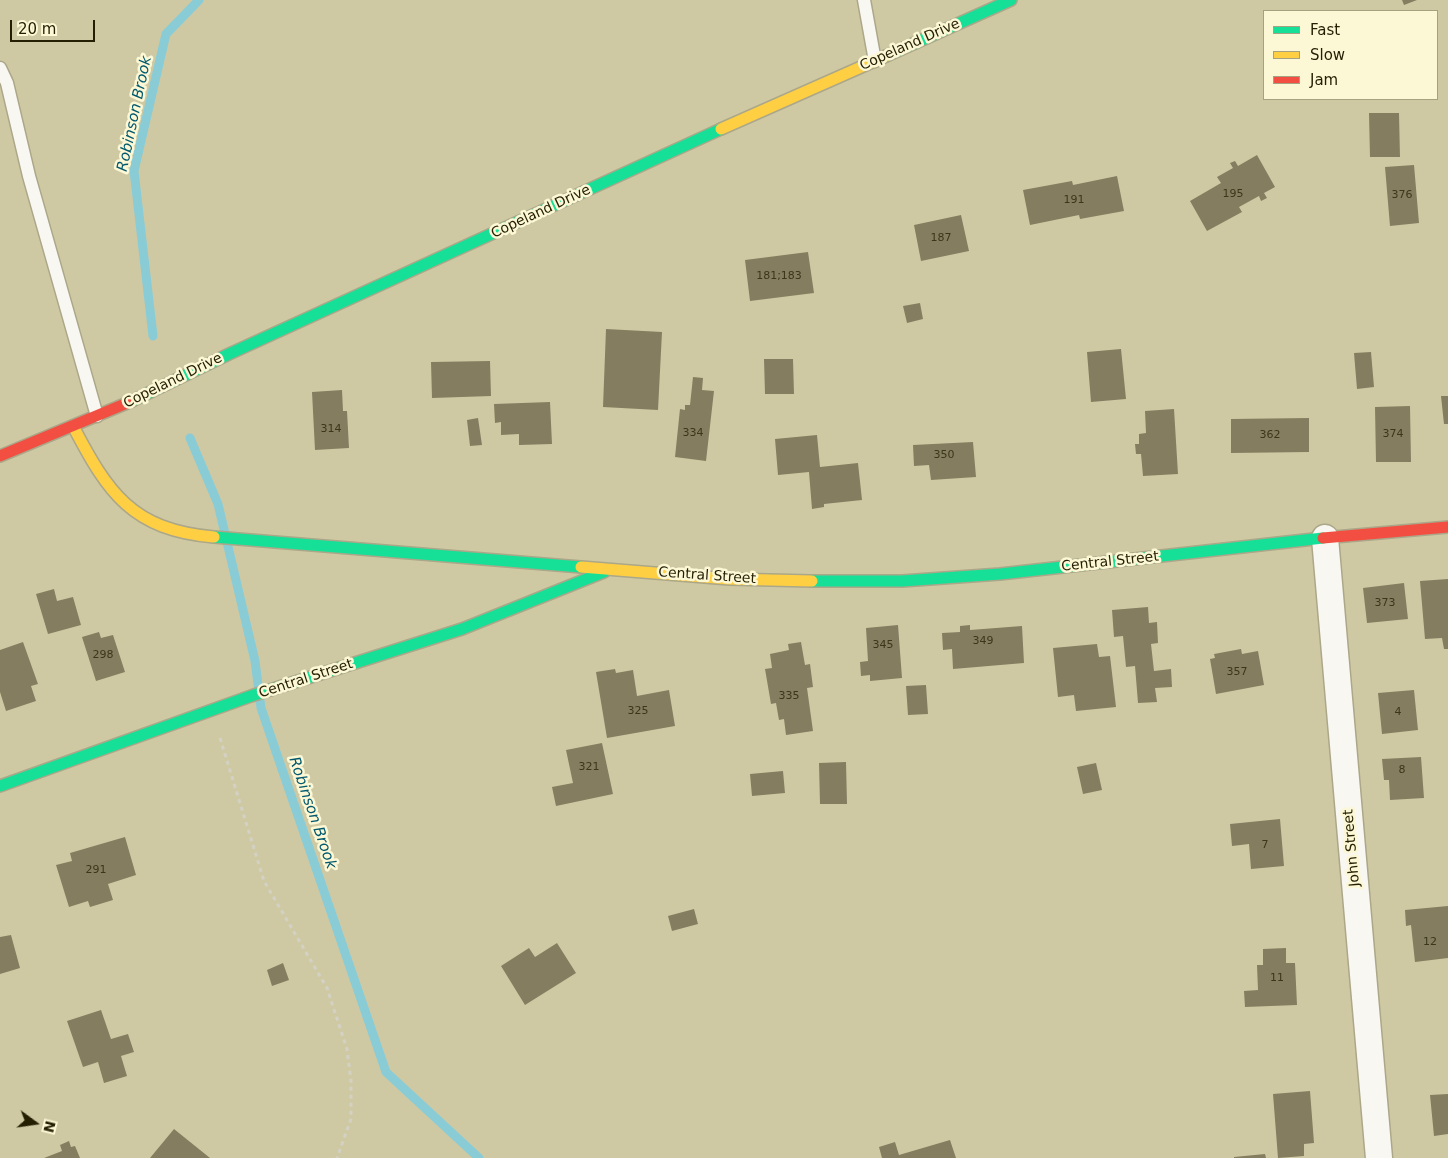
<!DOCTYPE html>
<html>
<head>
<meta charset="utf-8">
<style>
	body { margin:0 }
	#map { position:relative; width:1448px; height:1158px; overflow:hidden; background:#cfc9a3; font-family:"DejaVu Sans",sans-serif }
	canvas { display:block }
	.legend { position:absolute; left:1263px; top:10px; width:175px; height:90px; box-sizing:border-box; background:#fcf7d5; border:1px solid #a6a181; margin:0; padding:6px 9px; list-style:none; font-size:15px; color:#241f03 }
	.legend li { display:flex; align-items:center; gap:10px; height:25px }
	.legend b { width:25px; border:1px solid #a6a181 }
	.north { position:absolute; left:10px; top:1098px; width:50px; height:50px; -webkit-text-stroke:4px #fcf7d5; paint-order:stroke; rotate:104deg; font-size:14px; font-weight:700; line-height:20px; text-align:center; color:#241f03 }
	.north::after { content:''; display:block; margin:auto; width:18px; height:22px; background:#241f03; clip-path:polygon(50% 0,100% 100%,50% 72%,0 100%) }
	.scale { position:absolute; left:10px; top:20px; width:85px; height:22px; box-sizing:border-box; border:2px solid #241f03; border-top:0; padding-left:6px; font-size:15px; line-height:18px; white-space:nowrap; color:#241f03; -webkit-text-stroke:4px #fcf7d5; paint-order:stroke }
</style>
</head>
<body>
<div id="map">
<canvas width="1448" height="1158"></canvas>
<ul class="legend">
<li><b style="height:6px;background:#16e098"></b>Fast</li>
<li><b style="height:6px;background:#ffcf43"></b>Slow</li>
<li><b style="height:6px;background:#f24e42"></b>Jam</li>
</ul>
<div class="north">N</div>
<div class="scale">20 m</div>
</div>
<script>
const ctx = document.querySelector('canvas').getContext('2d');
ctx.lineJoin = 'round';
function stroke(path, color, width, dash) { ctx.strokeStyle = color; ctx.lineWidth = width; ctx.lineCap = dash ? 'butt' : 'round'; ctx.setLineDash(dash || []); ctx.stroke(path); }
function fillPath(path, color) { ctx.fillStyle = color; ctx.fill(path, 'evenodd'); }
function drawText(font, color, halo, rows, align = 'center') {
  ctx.font = font + ' "DejaVu Sans",sans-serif'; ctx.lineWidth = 5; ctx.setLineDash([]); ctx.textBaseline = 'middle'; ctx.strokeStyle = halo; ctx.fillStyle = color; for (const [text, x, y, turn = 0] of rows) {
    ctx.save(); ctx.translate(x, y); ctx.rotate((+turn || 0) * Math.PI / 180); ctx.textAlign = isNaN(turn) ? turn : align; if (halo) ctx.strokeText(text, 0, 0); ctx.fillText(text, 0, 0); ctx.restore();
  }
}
stroke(new Path2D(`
	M153,336L134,171L166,34L199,0
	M190,438L218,504L255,661L261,708L386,1072L479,1158`), '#8accd6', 9);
fillPath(new Path2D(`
	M1402,0H1417L1404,5Z
	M1369,113H1399L1400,157H1370Z
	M1257,155L1275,187L1264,193L1267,198L1261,201L1259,196L1239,207L1242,212L1207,231L1190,201L1221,183L1217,177L1233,168L1230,163L1235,161L1238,166Z
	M1414,165L1419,223L1390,226L1385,167Z
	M1117,176L1124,211L1080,219L1079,215L1030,225L1023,190L1072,181L1073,185Z
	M961,215L969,251L921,261L914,225Z
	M808,252L814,293L750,301L745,260Z
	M920,303L923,319L907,323L903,306Z
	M606,329L662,332L658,410L603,407Z
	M1121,349L1126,399L1091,402L1087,352Z
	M1371,352L1374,387L1357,389L1354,353Z
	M764,359H793L794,394H765Z
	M490,361L491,396L432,398L431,362Z
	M693,377L703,378L702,390L714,391L706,461L675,457L680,409L685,410V405H690Z
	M342,390L343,411H347L349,448L315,450L312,392Z
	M1441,396H1448V424H1444Z
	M550,402L552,444L519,445V434L501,435V422L495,423L494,404Z
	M1410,406L1411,462H1376L1375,407Z
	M1174,409L1178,474L1143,476L1141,454H1136L1135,444H1139V434L1146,433L1145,411Z
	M478,418L482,445L470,446L467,420Z
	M1309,418V452L1231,453V419Z
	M817,435L820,467L858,463L862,500L824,504V507L812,509L809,472L778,475L775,439Z
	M973,442L976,477L931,480L929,465L914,466L913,445Z
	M1448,579V649H1444L1442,638L1425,639L1420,581Z
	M1404,583L1408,619L1367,623L1363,588Z
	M54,589L57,601L73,597L81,625L48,634L36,594Z
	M1148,607L1149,623L1157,622L1158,643L1151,644L1154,671L1171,669L1172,687L1155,688L1157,702L1138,703L1135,666L1126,667L1123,636L1114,637L1112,610Z
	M898,625L902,678L870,681V675L861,676L860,662L868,661L866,628Z
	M970,625V630L1022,626L1024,663L953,669L952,649L943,650L942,633L960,632V626Z
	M99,632L101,638L113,635L125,672L96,681L82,637Z
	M23,642L38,684L31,686L36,701L6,711L0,692V650Z
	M801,642L805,665L810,664L813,687L807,688L813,731L786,735L784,719L779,720L776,703L771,704L765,669L772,668L770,654L789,650L788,644Z
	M1097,644L1099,657L1110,656L1116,707L1076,711L1074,695L1058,697L1053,648Z
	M1241,649L1242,654L1258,651L1264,685L1216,694L1210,659L1215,658L1214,654Z
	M615,669L616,673L633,670L637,696L669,690L675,726L607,738L596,672Z
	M926,685L928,714L908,715L906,686Z
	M1414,690L1418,730L1382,734L1378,693Z
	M602,743L613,794L556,806L552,787L573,783L566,750Z
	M1421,757L1424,798L1390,800L1389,780H1384L1382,759Z
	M846,762L847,804H820L819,763Z
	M1096,763L1102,790L1083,794L1077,767Z
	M783,771L785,793L752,796L750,774Z
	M1280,819L1284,866L1251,869L1249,844L1232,846L1230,824Z
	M125,837L136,875L108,884L113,900L90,907L88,901L69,907L56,865L72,861L70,853Z
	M1448,906V958L1415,962L1411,925L1406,926L1405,910Z
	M694,909L698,924L672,931L668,916Z
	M11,935L20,968L0,974V937Z
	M557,943L576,973L525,1005L501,966L529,948L535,957Z
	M1286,948V963H1295L1297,1005L1245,1007L1244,991L1258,990L1257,965H1263V949Z
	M283,963L289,980L272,986L267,970Z
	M101,1010L111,1039L128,1034L134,1052L121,1056L127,1076L104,1083L98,1062L83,1067L67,1021Z
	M1310,1091L1314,1143L1304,1144V1156L1278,1158L1273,1094Z
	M1448,1094V1134L1434,1136L1430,1095Z
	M174,1129L210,1158H150Z
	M950,1140L956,1158H882L879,1147L895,1142L899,1155Z
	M69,1141L71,1147L75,1146L80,1158H44L62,1151L60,1145Z
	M1265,1154L1266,1158H1234V1157Z`), '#857d60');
const lane = new Path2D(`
	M864,0L875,61
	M0,68L7,83L29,176L97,416`);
const street = new Path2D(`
	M1325,538L1379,1158`);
const fast = new Path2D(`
	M886,56L1011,0
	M132,401L229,354L721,129
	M214,537L581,567
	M812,581H902L1000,574L1323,538
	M0,786L251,696L462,629L604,572`);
const slow = new Path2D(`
	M721,129L886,56
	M73,426C108,493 132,530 214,537
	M581,567L729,579L812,581`);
const jam = new Path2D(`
	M0,456L132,401
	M1323,538L1448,527`);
stroke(lane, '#aba789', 15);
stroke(street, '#aba789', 29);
stroke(fast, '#aba789', 14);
stroke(slow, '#aba789', 14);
stroke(jam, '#aba789', 14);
stroke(new Path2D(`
	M220,738L264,881L327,988L347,1049L351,1081V1119L337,1158`), '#d3d1c4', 3, [4, 4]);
stroke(lane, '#f8f7f1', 12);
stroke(street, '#f8f7f1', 26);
stroke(fast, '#16e098', 11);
stroke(slow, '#ffcf43', 11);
stroke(jam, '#f24e42', 11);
drawText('11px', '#3c361a', null, [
	["195",1233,194],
	["376",1402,195],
	["191",1074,200],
	["187",941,238],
	["181;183",779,276],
	["314",331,429],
	["334",693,433],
	["374",1393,434],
	["362",1270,435],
	["350",944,455],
	["373",1385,603],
	["349",983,641],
	["345",883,645],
	["298",103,655],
	["357",1237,672],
	["335",789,696],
	["325",638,711],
	["4",1398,712],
	["321",589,767],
	["8",1402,770],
	["7",1265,845],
	["291",96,870],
	["12",1430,942],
	["11",1277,978]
]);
drawText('14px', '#241f03', '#fcf7d5', [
	["Copeland Drive",910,45,-24],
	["Copeland Drive",541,212,-25],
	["Copeland Drive",173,381,-26],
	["Central Street",1110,562,-6],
	["Central Street",707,576,4],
	["Central Street",306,679,-18],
	["John Street",1352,848,-95]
]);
drawText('italic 15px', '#02596e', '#fcf7d5', [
	["Robinson Brook",135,114,-78],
	["Robinson Brook",312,813,71]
]);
</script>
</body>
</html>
